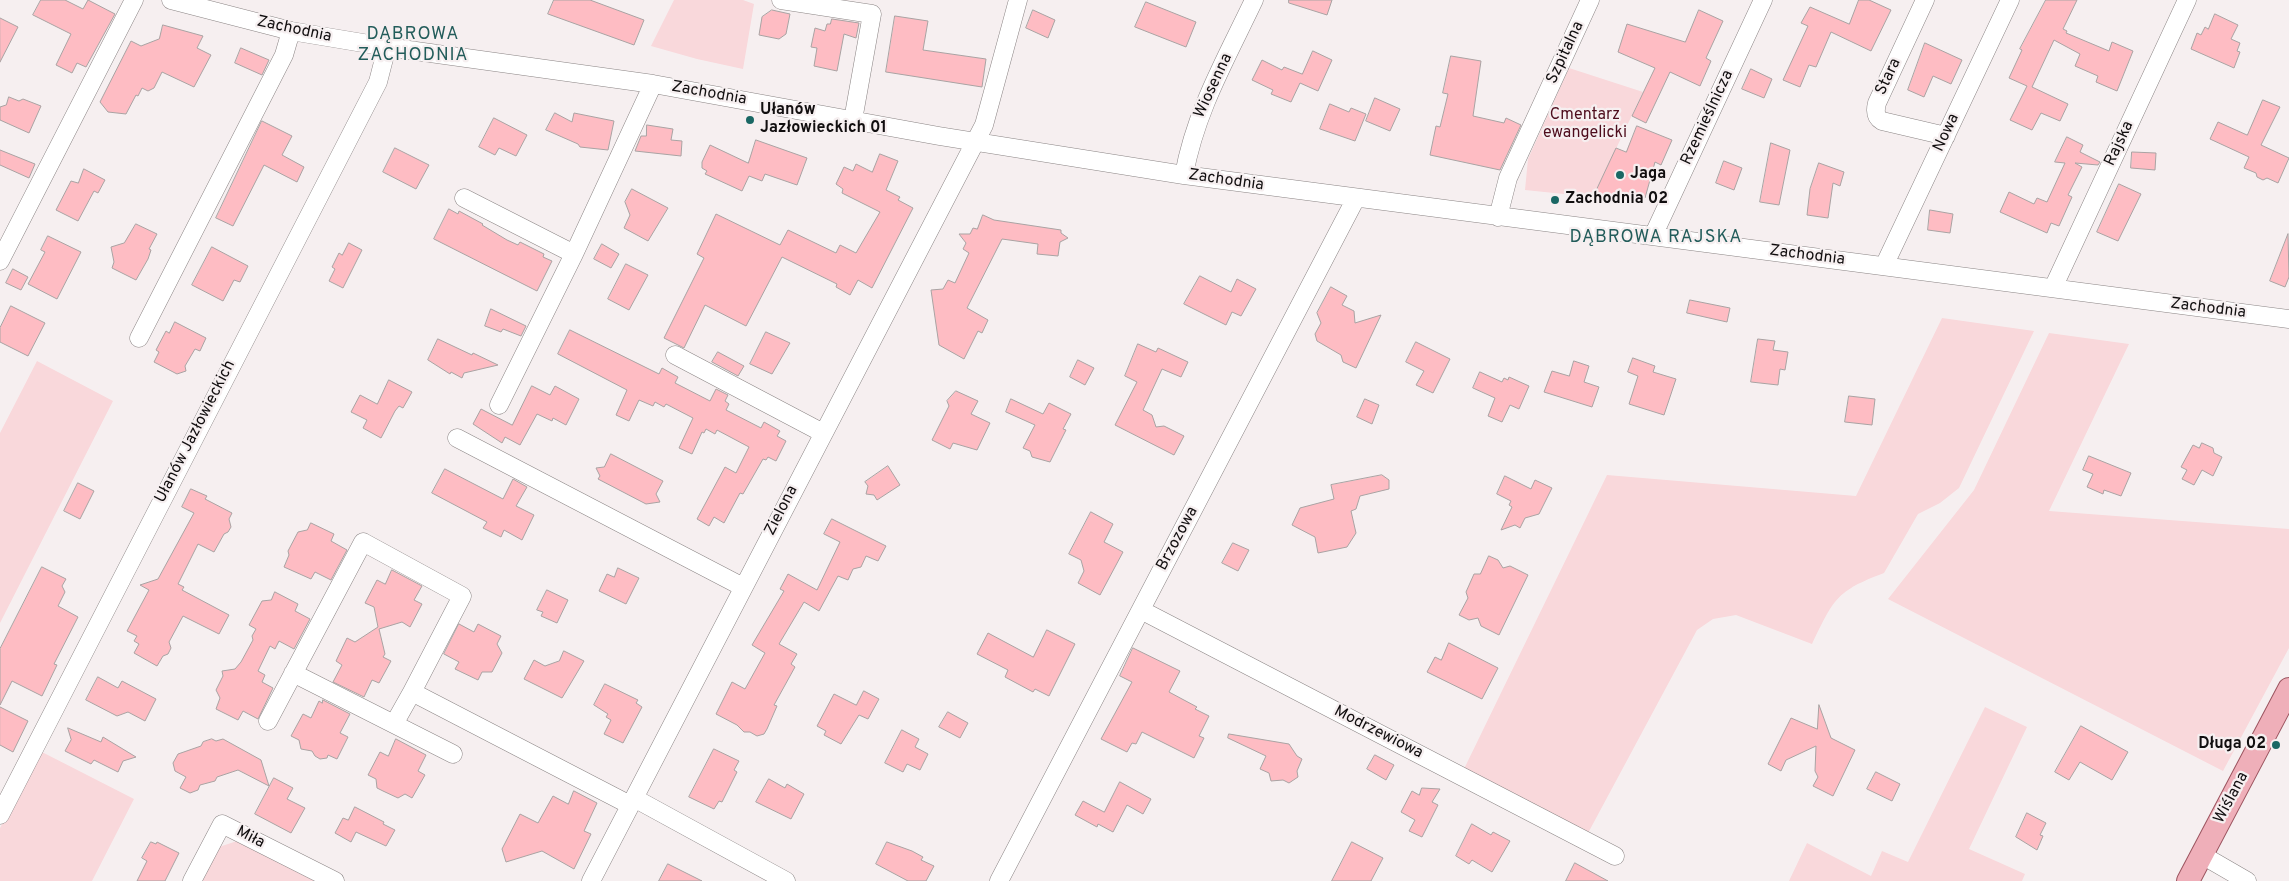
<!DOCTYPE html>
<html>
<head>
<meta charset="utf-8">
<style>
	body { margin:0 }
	canvas { display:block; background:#f6eff0 }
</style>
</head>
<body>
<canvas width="2289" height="881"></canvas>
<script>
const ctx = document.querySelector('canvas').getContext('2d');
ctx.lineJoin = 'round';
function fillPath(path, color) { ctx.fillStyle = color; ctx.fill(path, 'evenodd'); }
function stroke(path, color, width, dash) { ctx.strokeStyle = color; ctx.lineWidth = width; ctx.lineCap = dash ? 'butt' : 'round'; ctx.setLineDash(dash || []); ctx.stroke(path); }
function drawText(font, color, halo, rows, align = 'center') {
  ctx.font = font + ' Overpass,sans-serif'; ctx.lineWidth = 4.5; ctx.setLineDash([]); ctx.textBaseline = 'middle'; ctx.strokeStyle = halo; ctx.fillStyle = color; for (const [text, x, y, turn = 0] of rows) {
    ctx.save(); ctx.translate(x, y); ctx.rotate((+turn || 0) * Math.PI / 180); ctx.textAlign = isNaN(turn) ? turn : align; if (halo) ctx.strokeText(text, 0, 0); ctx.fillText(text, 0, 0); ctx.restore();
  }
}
fillPath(new Path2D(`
	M674,0H743L754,4L743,69L697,59L651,46Z
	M1569,68L1643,92L1593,197L1525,190L1528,159Z
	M1942,318L2034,331L1959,488L1940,503L1918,514L1884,573C1836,591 1834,599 1812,644L1736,615L1713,619L1697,630L1587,835L1464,769L1607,475L1856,496Z
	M2049,333L2129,344L2049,511L2289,529V648L2223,771L1888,599L1974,490Z
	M37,361L113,401L0,623V433Z
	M1985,707L2027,727L1969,849L2025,874L2022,881H1789L1807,843L1871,876L1882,851L1908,862Z
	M40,751L134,799L92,881H0V828Z
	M237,841L315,881H201L219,847Z`), '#f9d8db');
const building = new Path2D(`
	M41,0H65L83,9L88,0L115,14L86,67L77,63L72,73L56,65L71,34L33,15Z
	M554,0H590L644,20L634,45L548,14Z
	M1289,0H1332L1327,15L1289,3Z
	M1859,0H1869L1891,10L1871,51L1831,32L1816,67L1809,65L1800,87L1783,80L1808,26L1801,23L1810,7L1849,24Z
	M2046,0H2077L2063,29L2067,31L2066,33L2109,51L2112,42L2133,51L2117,91L2096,82L2098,76L2075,66L2080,54L2054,40L2032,87L2068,104L2060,121L2041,113L2032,130L2010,120L2027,86L2009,78L2022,50L2020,49Z
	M1146,2L1196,22L1186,47L1135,27Z
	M772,10L790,14L786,34L779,39L759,35L762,17Z
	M1033,10L1055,20L1048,38L1026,28Z
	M1699,10L1723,21L1706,58L1711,61L1700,86L1670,72L1646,123L1632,116L1655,68L1618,52L1627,24L1685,42Z
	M2215,14L2238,25L2231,39L2240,43L2237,51L2240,52L2234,68L2191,49L2197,33L2201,35L2205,27L2208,29Z
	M895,16L928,21L923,50L986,59L982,87L886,72Z
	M0,18L18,27L0,62Z
	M832,19L859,23L856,38L844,34L837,71L814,66L817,48L811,47L815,28L825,31L827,24H830Z
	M163,25L203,36L197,48L211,55L194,87L162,72L154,88L148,91L142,88L138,96L136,95L126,114L108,112L100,102L131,41L141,46L159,39Z
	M1925,43L1962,60L1951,84L1933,76L1924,97L1908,90Z
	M241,48L269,60L262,75L235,63Z
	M1313,51L1332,60L1318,91L1300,83L1291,102L1271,94L1273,90L1252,80L1262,60L1282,70L1284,67L1302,74Z
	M1451,56L1481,61L1473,116L1504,123L1506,118L1521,125L1500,170L1430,155L1436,126L1440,127L1448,94L1443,93Z
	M1751,69L1772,79L1764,98L1742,89Z
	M9,97L19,101L23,99L41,106L29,133L0,120V107L6,105Z
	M1375,98L1400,109L1390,131L1366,121Z
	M2263,100L2280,107L2261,145L2289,158L2278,183L2267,178L2263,180L2257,177L2256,173L2244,168L2249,157L2210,139L2218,122L2247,135Z
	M1330,104L1349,112L1351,108L1366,114L1355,141L1320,129Z
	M555,113L572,122L574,113L614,121L608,150L580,147L578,144L546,130Z
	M494,118L527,135L516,156L499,148L495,155L479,147Z
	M262,121L292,136L282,155L304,167L297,182L264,165L233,226L216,218Z
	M647,125L673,129L671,140L682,141L681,156L635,151L641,136H646Z
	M1637,126L1672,140L1661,165L1655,162L1645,198L1614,193L1611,200L1593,197L1616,148L1626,152Z
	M2067,137L2083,145L2080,152L2100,162L2098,165L2075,163L2082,167L2068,195L2072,197L2059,226L2051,223L2047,233L2000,212L2009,192L2034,204L2037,198L2047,202L2065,163L2055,162Z
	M756,140L807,158L797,185L765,174L762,181L749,176L742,191L705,174L707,171L702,168V162L710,145L748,163Z
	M1771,143L1790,150L1779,205L1760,202Z
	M395,148L429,165L416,189L383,172Z
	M0,150L35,164L29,178L0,165Z
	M2132,152L2156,153L2155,170L2131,168Z
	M880,154L898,161L886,190L900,197L898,200L913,208L872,288L858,280L850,295L836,287L837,284L782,257L746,326L705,305L684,348L664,338L704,258L697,254L716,214L780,245L788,230L836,253L840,245L856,253L880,212L842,193L843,189L836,184L844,167L853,171L856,164L872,172Z
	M1724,161L1742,168L1734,190L1716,183Z
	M1819,163L1844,172L1840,186L1833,183L1828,218L1807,215L1810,189Z
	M84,169L105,180L98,193L94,191L78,221L56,210L71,181L78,183Z
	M2119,184L2141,194L2118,241L2097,232Z
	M632,189L668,208L648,241L624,228L630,215L625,202Z
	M449,209L458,214L459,211L483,224L482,225L507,240L518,245L520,242L544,254L543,257L552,261L537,291L434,239Z
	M1930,210L1953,214L1950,233L1928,230Z
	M983,215L994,220L1061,230V233L1068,238L1060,242L1058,256L1037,254L1038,244L1002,239L967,308L988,320L982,333L978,331L964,359L939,345L931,290L943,289L948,280L955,283L969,253L963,249L966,243L959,234H970L973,228L977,229Z
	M136,224L157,234L149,249L151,250L148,259L136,280L112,268L114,262L111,247L124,243Z
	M2288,234L2289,277L2285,287L2270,281Z
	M48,236L81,252L57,299L28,284L45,252L41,250Z
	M349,243L362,250L343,288L329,281L335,269L332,267L339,253L342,255Z
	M602,244L619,254L611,268L594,259Z
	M212,247L248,266L240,282L234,280L223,301L192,285Z
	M626,264L648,275L629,310L608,299Z
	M13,269L28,277L21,290L6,283Z
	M1200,276L1231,292L1237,279L1256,289L1241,316L1232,312L1226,325L1184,304Z
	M1331,287L1347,296L1342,305L1354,311L1355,323L1381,315L1356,368L1343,362L1341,355L1317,341L1315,334L1321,323L1317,313Z
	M1690,300L1730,308L1727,322L1687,313Z
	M11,306L45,323L28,356L0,342V328Z
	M491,309L526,326L521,336L503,329L501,332L485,326Z
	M175,322L206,338L200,351L195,349L185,366L186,371L177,374L154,362L159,352L156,350L166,331L169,333Z
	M570,330L659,374L662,368L678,377L675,383L710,401L716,389L728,395L725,401L729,404L726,410L761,428L764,422L780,431L777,436L786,441L776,461L768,457L766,460L763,459L743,494L740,493L724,523L714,517L709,526L697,519L725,467L736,473L749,447L717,430L715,434L706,429L704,433L702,432L692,454L679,448L693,418L666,404L664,407L655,402L653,406L639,400L629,421L616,415L627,390L558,354Z
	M766,332L790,343L772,374L750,364Z
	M438,339L472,355L473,353L498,365L464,373L462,378L451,372L450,374L428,360Z
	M1758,339L1775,341L1773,350L1788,352L1785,370L1780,369L1778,385L1751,382Z
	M1416,342L1450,359L1433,393L1416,385L1424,371L1406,362Z
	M1138,344L1156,352L1158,348L1188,362L1181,377L1162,369L1143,410L1152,415L1156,427L1164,426L1184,436L1174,455L1115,425L1137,382L1125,376Z
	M718,352L744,366L738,376L712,362Z
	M1633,358L1655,366L1653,372L1676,379L1664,415L1629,404L1638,376L1628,372Z
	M1078,360L1094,368L1085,385L1070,377Z
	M1574,361L1589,366L1584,382L1599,387L1592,407L1544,392L1552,371L1569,376Z
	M1480,372L1502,382L1504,378L1508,380L1509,377L1529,386L1519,409L1510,405L1502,422L1488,416L1495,398L1473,388Z
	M389,380L412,392L403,408L399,406L395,411L381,438L363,428L367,420L351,412L360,395L377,404Z
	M532,386L550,395L555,386L579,399L566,425L553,418L552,421L537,414L520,445L505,437L502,443L473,424L481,409L512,425Z
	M956,391L978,401L971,414L990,423L977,450L953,443L950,449L932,440L949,406L947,401Z
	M1849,396L1875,399L1872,425L1845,422Z
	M1011,399L1043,414L1049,403L1071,414L1063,429L1066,430L1050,462L1032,457L1030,451L1023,448L1035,425L1006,412Z
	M1365,399L1379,405L1372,424L1357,417Z
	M2202,443L2213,448L2214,453L2222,457L2213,476L2202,470L2194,485L2182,479L2187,470L2181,467L2193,445L2199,448Z
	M611,454L663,481L656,494L660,502L646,504L598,479L600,476L596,468L604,467Z
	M2089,456L2131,473L2121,496L2104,490L2103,494L2087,487L2093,474L2083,470Z
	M888,466L900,485L877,500L874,495L866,494L868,486L865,482Z
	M445,469L503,499L513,479L527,487L516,506L534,515L522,540L504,530L501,537L483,528L487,522L432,493Z
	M1382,475L1389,480V489L1360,496L1356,509L1351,511L1356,533L1347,547L1318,553L1315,537L1292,525L1300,508L1334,499L1331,485Z
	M1505,476L1531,489L1535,480L1552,488L1539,514L1525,518L1520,528L1515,525L1501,530L1512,507L1509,505L1511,501L1497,494Z
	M78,483L94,491L80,519L64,511Z
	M191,489L207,496L205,499L232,513L229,519L231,527L228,532L224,534L214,552L198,544L178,584L184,587L182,590L229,615L219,634L183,616L169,642L171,648L168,654L163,656L157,666L134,653L139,644L134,641L137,636L127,631L149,590L140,585L158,579L194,513L182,507Z
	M1091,512L1113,524L1104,542L1123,552L1100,595L1078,583L1084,571L1081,560L1069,554Z
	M832,519L886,546L878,561L866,556L861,567L853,569L848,580L838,576L819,611L804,602L779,644L797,654L791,664L795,667L774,705L777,706L767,729L764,734L757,736L750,732H744L737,725L716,714L732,682L745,689L765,653L752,645L784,591L780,589L788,574L817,590L840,542L824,534Z
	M311,523L334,534L331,541L347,550L331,580L315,572L311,579L284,567L289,555L288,551L298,532L307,530Z
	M1233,543L1249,550L1238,571L1222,563Z
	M1489,556L1498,560L1503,568L1510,566L1528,575L1499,635L1481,626L1478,618L1469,620L1459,615L1468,598L1466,592L1474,574H1480Z
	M42,567L66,579L62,586L65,592L58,606L78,617L54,664L57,665L42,696L12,681L0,705V649Z
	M618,568L639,578L626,604L599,591L607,574L614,577Z
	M392,570L422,586L414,600L422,604L410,627L402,622L379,629L385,654L383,657L391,661L379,683L372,680L364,697L333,682L342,665L336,661L347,638L355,642L378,627L374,607L365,603L377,580L385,584Z
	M547,590L568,600L557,623L541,616L543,612L537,610Z
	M275,592L298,604L295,611L310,619L294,649L279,641L275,649L270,646L258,671L265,675L262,682L273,688L258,719L243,711L238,720L216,709L220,698L216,690L223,676L222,671L235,669L241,662L253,640L252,636L256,629L249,625L262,601L271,600Z
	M459,624L474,632L478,624L501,636L497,644L502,653L492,672H482L478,680L455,669L459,662L444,654Z
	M1047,630L1075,644L1049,696L1035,689L1033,692L1005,677L1008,670L977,654L988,633L1033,657Z
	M1449,643L1498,668L1482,699L1427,672L1435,657L1441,660Z
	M1133,648L1180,671L1169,692L1197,707L1195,709L1209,716L1199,736L1204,738L1194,758L1142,732L1136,744L1132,743L1127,752L1101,739L1132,682L1120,676Z
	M564,651L584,661L562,698L524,679L534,660L545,666L559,661Z
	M98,677L118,688L122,681L156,699L145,721L128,712L117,716L86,700Z
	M605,684L638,700L636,703L642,707L623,743L604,734L611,720L606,717L608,714L594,705Z
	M864,691L879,699L868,719L859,715L841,744L824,735L826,731L817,726L834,694L856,705Z
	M323,700L350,714L340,733L348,737L337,759L328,755L327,758L320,759L315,756L312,751L301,749L299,740L291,736L303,714L311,718L319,701L322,703Z
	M1819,705L1831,738L1855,750L1833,796L1813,786L1818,777L1815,771L1816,746L1786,760L1781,771L1768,764L1791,718L1817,729Z
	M0,707L28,721L13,752L0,745Z
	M948,712L968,723L960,738L939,727Z
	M2081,726L2128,752L2112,780L2080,762L2069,780L2055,772Z
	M68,728L101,742L103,737L136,757L123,761L118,772L94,760L91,764L65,751L71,740Z
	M902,730L919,739L915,747L928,754L920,770L907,764L903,772L885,763Z
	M1229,734L1289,744L1297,756L1302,759L1297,771L1298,777L1289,783L1283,780L1271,781L1269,773L1260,769L1266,756L1228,738Z
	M212,739L216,741L223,739L261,760L269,786L238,770L217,777L215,781L200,785L198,790L190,793L180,788L186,777L175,771L173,763L178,754L201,746L203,742Z
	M396,739L426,755L418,771L425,775L412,798L405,794L398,798L383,791L377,788L376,779L368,775L380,752L388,756Z
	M714,749L739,761L734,770L737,772L722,802L719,801L714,809L689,797Z
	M1375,755L1394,765L1386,780L1367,769Z
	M1876,772L1900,784L1892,801L1867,789Z
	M274,778L293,788L287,799L305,808L291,833L255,814Z
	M769,779L785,788L787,784L804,794L791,819L756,802Z
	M1120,782L1151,799L1143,814L1127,805L1113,832L1098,824L1097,827L1075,815L1083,801L1104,812Z
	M1422,788L1440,789L1432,802L1438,805L1422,837L1409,831L1415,820L1401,812L1412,791L1419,795Z
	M574,791L597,803L584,831L591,834L574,869L542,851L506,862L502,849L520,814L538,823L553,796L568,804Z
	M355,807L384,822L383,824L395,830L386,846L356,832L351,842L335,833L343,818L348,820Z
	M2027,813L2046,823L2040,835L2043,836L2037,850L2016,837Z
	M1472,824L1491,835L1493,832L1510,841L1492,872L1472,860L1469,864L1456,856Z
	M151,842L156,844L157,842L179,853L165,881H137L147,861L142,858Z
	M887,842L912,851L923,857L921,860L934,866L926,881H908L876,864Z
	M1352,842L1383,858L1371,881H1332Z
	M1575,863L1608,881H1566Z
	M668,864L702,881H659Z`);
fillPath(building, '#febcc3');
stroke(building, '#a9a3a3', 1);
const minor = new Path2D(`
	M171,0L291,31L387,47L653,84L939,136L1184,175L2289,319
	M781,0L872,14L853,120
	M1925,0L1877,103C1875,111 1875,117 1882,121L1946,136
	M1184,175C1195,112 1227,57 1254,0
	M464,198L574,254
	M1498,217L1508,178L1590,0
	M1653,236L1763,0
	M0,261L134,0
	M1884,266L2010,0
	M2053,288L2187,0
	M139,338L284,55L291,31
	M675,355L823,433
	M499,405L574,254L653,84
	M457,438L743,587
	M1141,610L1615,856
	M293,673L453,754
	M268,721L363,542L462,596L412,692L630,805
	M394,724L412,692
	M634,798L786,881
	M0,815L378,82L387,47
	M2202,855L2247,881
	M192,881L222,824L335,881
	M591,881L984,125L1018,0
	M999,881L1356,198`);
const major = new Path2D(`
	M2188,881L2289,689`);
stroke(minor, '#8b8585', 19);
stroke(major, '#9b545f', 24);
stroke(minor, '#fff', 18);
stroke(major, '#efafb9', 22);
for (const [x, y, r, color] of [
	[750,120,5,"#1a6764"],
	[1620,175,5,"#1a6764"],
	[1555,200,5,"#1a6764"],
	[2276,745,5,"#1a6764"]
]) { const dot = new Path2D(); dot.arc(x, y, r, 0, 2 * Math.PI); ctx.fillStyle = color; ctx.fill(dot); stroke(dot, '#f6eff0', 2); }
drawText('16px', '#110e0f', '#f6eff0', [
	["Zachodnia",294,30,12],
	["Szpitalna",1566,53,-65],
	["Stara",1889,77,-65],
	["Wiosenna",1214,86,-65],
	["Zachodnia",709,94,10],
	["Rzemieślnicza",1708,118,-65],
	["Nowa",1947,133,-65],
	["Rajska",2120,144,-65],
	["Zachodnia",1226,181,8],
	["Zachodnia",1807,256,7],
	["Zachodnia",2208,309,7],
	["Ułanów Jazłowieckich",196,432,-63],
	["Zielona",782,511,-63],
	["Brzozowa",1178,539,-62],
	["Modrzewiowa",1378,733,27],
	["Wiślana",2232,798,-62],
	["Miła",250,838,27]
]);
drawText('bold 16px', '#110e0f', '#f6eff0', [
	["Ułanów",760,111],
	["Jazłowieckich 01",760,129],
	["Jaga",1630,175],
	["Zachodnia 02",1565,200],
	["Długa 02",2266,745,"right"]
], 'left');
drawText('16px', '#4e0d1d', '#f6eff0', [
	["Cmentarz",1585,116],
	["ewangelicki",1585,134]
]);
ctx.letterSpacing = '1px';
drawText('18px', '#225c5a', '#f6eff0', [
	["DĄBROWA",413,35],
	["ZACHODNIA",413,56],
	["DĄBROWA RAJSKA",1656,238]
]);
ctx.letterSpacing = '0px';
</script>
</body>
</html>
